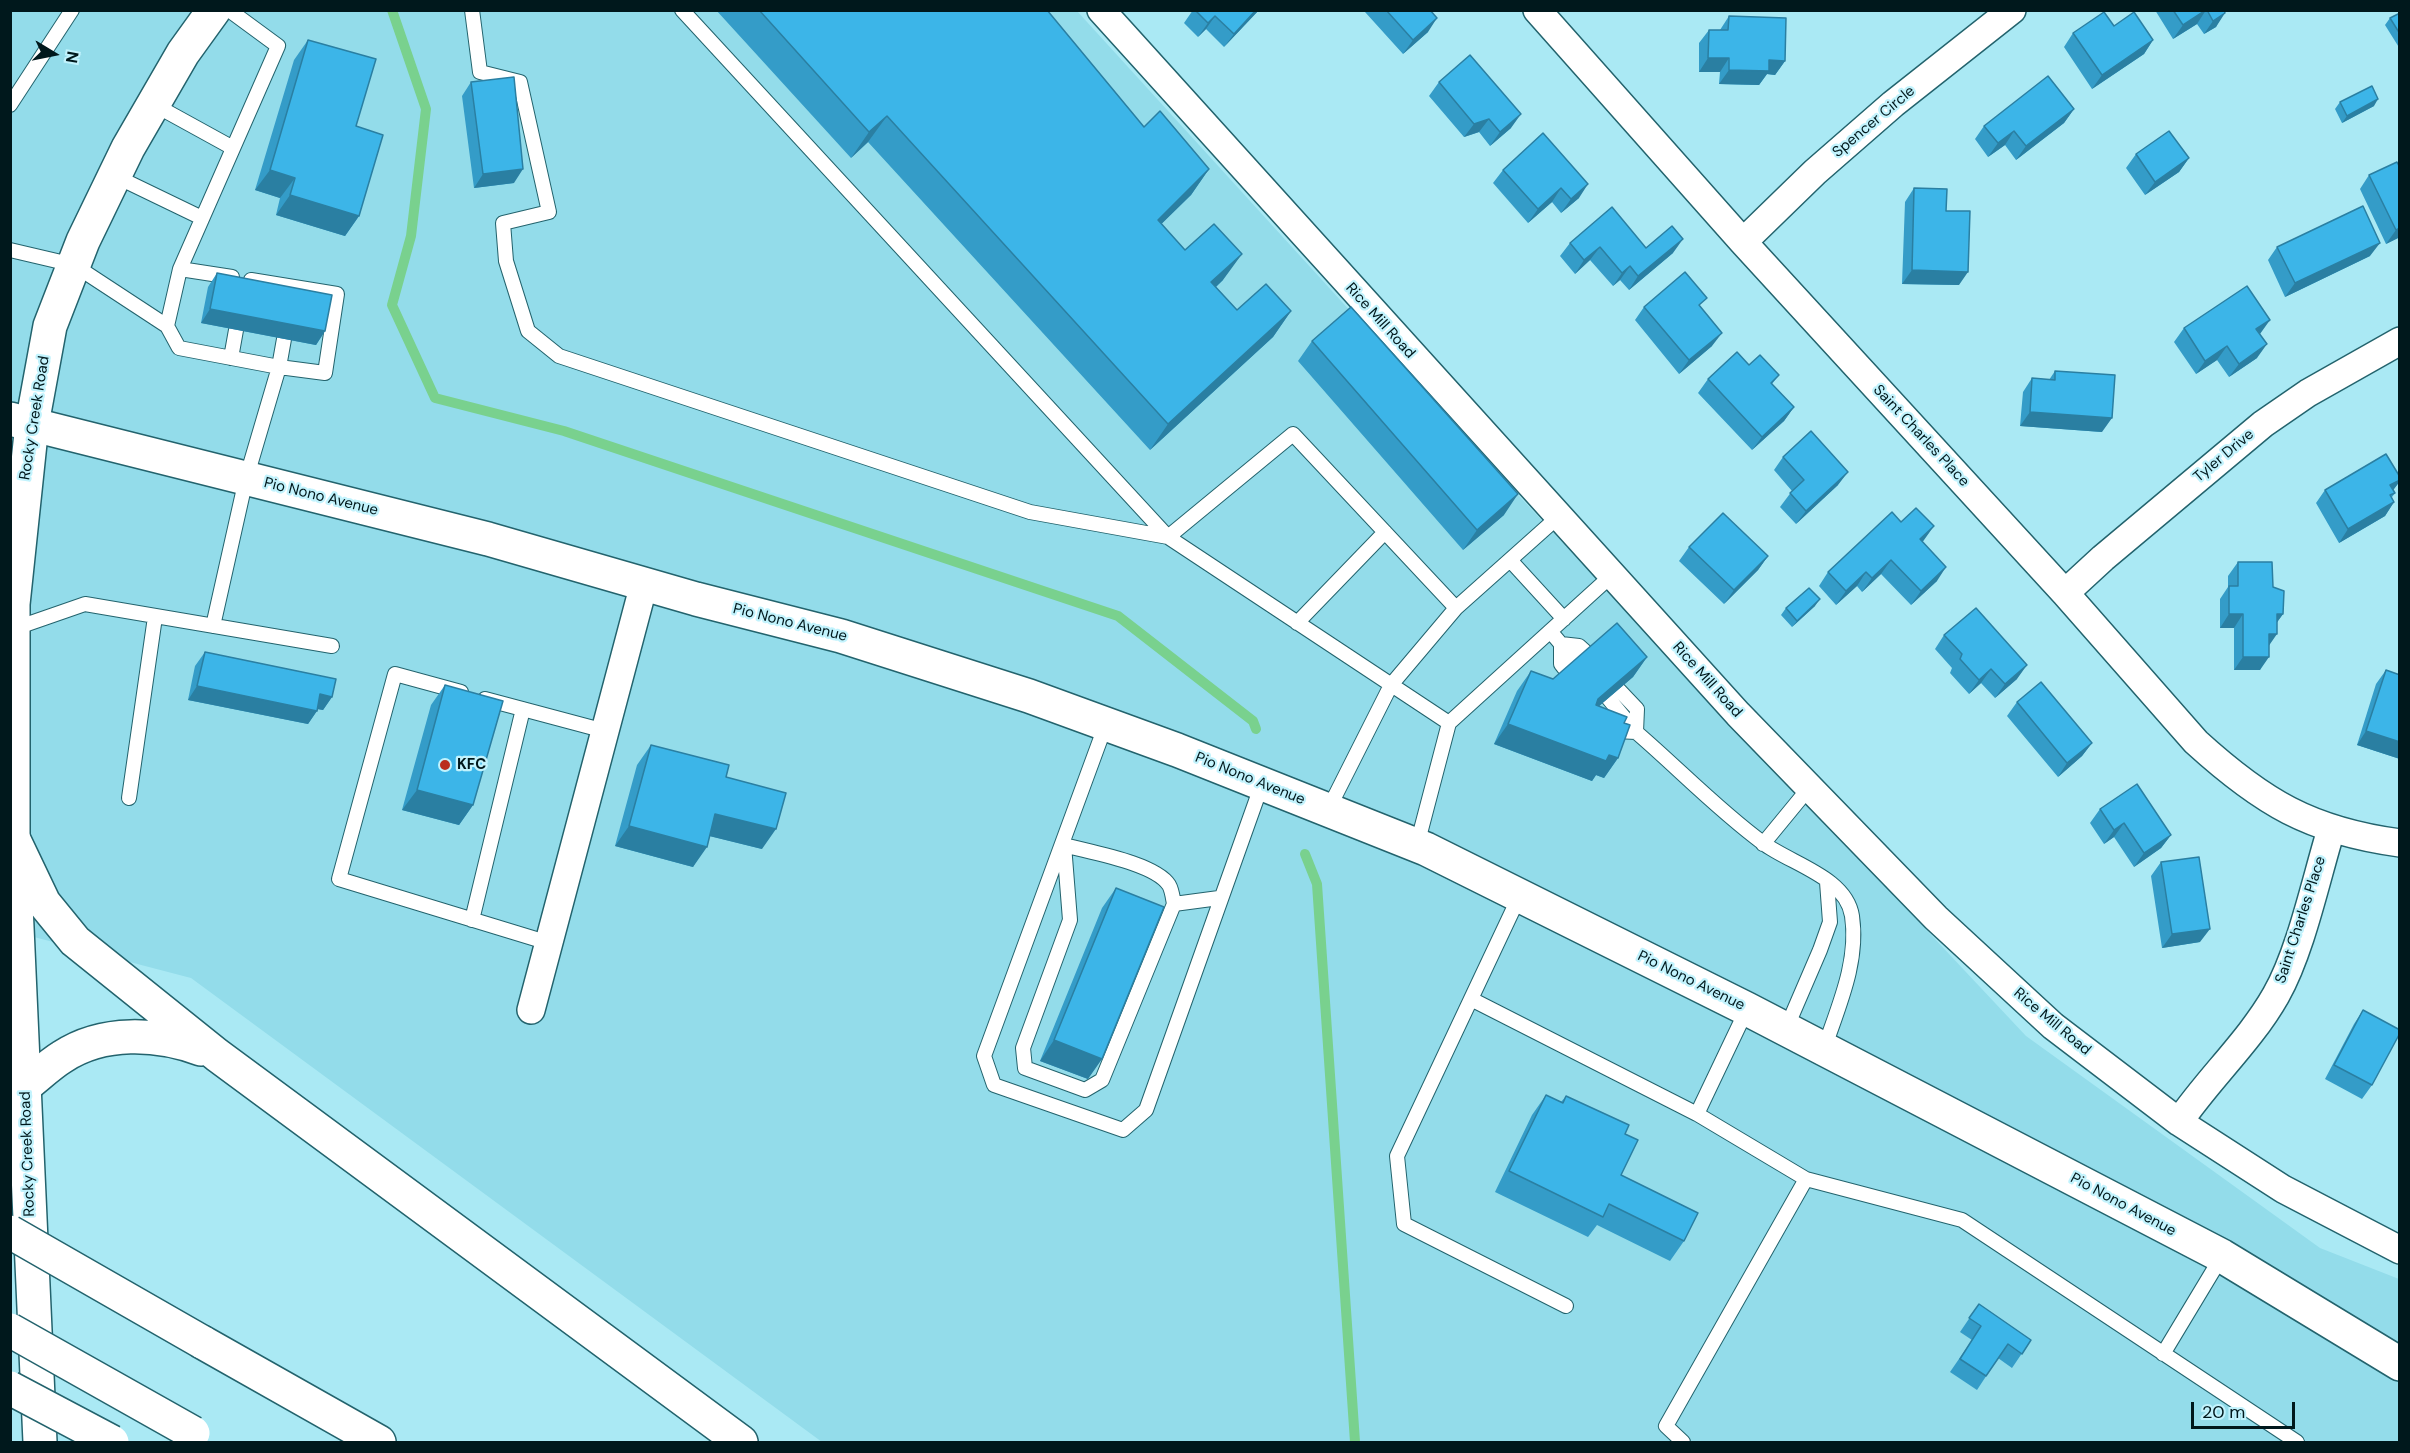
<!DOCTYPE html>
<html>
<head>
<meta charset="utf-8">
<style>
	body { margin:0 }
	#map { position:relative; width:2410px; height:1453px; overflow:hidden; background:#aae9f4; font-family:"DM Sans",sans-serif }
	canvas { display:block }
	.frame { position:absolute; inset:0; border:12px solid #00181c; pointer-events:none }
	.north { position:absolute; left:24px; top:24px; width:60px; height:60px; -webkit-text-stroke:4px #c2f3fd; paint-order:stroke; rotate:100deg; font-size:16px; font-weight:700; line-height:24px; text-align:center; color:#00181c }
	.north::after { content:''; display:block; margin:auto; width:21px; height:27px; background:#00181c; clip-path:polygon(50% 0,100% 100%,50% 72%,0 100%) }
	.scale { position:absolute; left:2191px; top:1402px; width:104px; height:27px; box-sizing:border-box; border:3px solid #00181c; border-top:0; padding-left:8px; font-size:18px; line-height:21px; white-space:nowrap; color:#00181c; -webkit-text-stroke:4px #c2f3fd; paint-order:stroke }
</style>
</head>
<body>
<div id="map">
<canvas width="2410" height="1453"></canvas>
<div class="frame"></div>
<div class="north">N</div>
<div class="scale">20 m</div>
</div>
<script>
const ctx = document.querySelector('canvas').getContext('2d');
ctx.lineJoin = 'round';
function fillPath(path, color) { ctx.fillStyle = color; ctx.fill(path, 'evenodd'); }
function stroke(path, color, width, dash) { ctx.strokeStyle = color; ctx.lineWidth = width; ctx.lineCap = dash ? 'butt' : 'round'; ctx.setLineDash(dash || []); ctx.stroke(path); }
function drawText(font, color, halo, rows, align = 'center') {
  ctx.font = font + ' "DM Sans",sans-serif'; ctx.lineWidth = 4.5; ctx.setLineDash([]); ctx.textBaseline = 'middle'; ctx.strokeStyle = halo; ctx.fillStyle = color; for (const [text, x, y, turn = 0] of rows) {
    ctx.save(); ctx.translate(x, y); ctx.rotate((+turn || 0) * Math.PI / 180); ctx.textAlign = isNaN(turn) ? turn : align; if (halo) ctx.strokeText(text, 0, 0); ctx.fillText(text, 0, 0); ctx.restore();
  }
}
fillPath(new Path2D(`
	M10,11H1077L1505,481L2026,1036L2320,1248L2399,1279V1442H822L191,978L11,931Z`), '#93dcea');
stroke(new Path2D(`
	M392,10L426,109L411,236L392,305L435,398L564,431L1118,616L1253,721L1256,729
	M1305,854L1317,884L1355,1442`), '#79d18e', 10);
const service = new Path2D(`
	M229,10L278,46L180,269L232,277
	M472,10L480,72L520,82L549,212L503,223L506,261L528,331L559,356L1030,512L1168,537L1293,434L1456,608
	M682,10L1168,537L1449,723
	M153,104L233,148
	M10,105L72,10
	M115,176L202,218
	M10,250L74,265L167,326
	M180,269L167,326L179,348L279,367L284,339
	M231,358L236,330
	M1510,560L1564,619
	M1297,623L1385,532
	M213,626L246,479L279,367L325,373L337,294L251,280
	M13,629L85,604L332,646
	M1550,631L1561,644L1579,646L1589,655
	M1561,644V664L1568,673
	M1561,644L1579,665
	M461,692L395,674L339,879L549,943
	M1608,698L1636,732L1637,709L1618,689
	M485,699L605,731
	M1106,724L984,1056L994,1085L1123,1130L1146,1110L1262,784
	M1612,726L1616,731L1636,732C1678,768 1718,810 1763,843C1791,864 1846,877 1852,916C1859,962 1838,1007 1824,1049
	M129,798L155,617
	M1328,810L1391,685L1456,608L1558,517
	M1763,844L1809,788
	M1064,845C1089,852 1155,863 1169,885C1172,890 1173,899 1174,904L1102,1080L1085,1090L1025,1068L1023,1048L1070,920Z
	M1417,845L1449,723L1612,575
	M1519,897L1397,1156L1404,1224L1566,1306
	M1174,904L1219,898
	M472,920L523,709
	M1471,999L1697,1114L1806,1179L1666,1426L1683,1442
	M1786,1029L1820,950L1830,922L1827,882
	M1697,1114L1747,1009
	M1806,1179L1962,1220L2297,1442
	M2163,1354L2222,1256`);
const minor = new Path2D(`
	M1101,10L1738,714L1936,918L2053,1026L2179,1122L2283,1189L2400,1250
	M1537,10L1743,242L2065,593L2196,742C2262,802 2310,831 2400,843
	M1743,242L1815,172L1893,104L2012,10
	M2065,593L2103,558L2263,424L2308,393L2400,341
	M531,1010L644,584
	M2179,1122C2209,1078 2250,1041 2276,995C2301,951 2316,879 2331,830`);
const tertiary = new Path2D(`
	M40,1442L13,838V604L32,424L50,326L83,241L128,148L183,53L214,10`);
const primary = new Path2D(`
	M10,419L488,539L696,599L841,636L1029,696L1177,750L1426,849L1747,1009L2222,1256L2400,1364`);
const motorway = new Path2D(`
	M13,838L44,903L75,941L217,1055L741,1442
	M25,1086C37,1077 49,1065 62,1057C103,1030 157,1033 201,1049
	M202,1342L379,1442`);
stroke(service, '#23636d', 16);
stroke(minor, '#23636d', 30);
stroke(tertiary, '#23636d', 36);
stroke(primary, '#23636d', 36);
stroke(motorway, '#23636d', 36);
stroke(service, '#fff', 14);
stroke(minor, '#fff', 27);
stroke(tertiary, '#fff', 33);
stroke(primary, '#fff', 33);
stroke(motorway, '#fff', 33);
const motorwayBridge = new Path2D(`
	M10,1232L202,1342
	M10,1330L193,1433
	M10,1388L112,1442`);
stroke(motorwayBridge, '#23636d', 36, []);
stroke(motorwayBridge, '#fff', 33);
fillPath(new Path2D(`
	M716,10H1047L1144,127L1209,169L1191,195L1161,224L1185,250L1223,280L1216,287L1237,310L1291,311L1273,337L1150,450L868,142L851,158Z
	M1193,10H1259L1224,47L1206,29L1198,37L1184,23Z
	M1366,10H1430L1428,32L1403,54L1365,12Z
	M2155,10H2224L2216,27L2204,34L2197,24L2173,39Z
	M2400,13V49L2385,25L2390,18Z
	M1729,16L1785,61L1775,75L1767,74L1759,85L1719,84L1720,72H1699V43L1709,30H1720Z
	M2073,33L2153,40L2144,54L2092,89L2064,47Z
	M308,40L356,126L359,216L345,236L276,215L280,198L255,190L294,60Z
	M471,82L514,183L474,188L462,96Z
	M1439,82L1511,128L1490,146L1479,132L1464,137L1429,96Z
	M2340,102L2374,106L2342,123L2335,109Z
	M2074,109L2064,123L2016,160L2005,145L1988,157L1975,139L1984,126Z
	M1543,133L1579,198L1561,213L1552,202L1528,223L1493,183L1503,170Z
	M2136,154L2189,158L2179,172L2145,195L2126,168Z
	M2400,168V237L2386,244L2360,189L2369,175Z
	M1914,188L1959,285L1902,284L1905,202Z
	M1570,243L1646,248L1673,253L1629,290L1620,280L1613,286L1590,260L1575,274L1560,256Z
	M2277,247L2370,256L2285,297L2268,260Z
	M217,273L325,331L316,345L201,323L208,287Z
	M1644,307H1701L1712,346L1679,374L1635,320Z
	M2184,328L2260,334L2257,358L2229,377L2217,360L2196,374L2174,342Z
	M1312,341L1504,515L1463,550L1298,361Z
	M1749,365L1779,375L1772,384L1794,407L1784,421L1752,450L1698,393L1708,379Z
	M2055,371L2102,432L2020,426L2023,392L2032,378L2049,380Z
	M1783,457L1838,485L1796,524L1780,507L1792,491L1774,470Z
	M2400,477V481L2393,490L2395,493L2392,497L2394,502L2385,516L2339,543L2316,503L2325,490Z
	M1901,522L1924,540L1922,542L1937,581L1911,605L1881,574L1862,592L1857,586L1836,605L1819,586L1828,572Z
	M1689,547L1768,556L1758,570L1724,604L1679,561Z
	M2238,562L2273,587L2283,614L2277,622L2260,670H2234V628H2220V599L2228,587V576Z
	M1815,606L1792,627L1781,615L1786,608Z
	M1944,635L2017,679L1995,698L1981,683L1969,694L1950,673L1952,668L1935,649Z
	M205,652L332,697L323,710L318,709L308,724L188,700L195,666Z
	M1647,657L1633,677L1599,706L1624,723L1618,758L1604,778L1596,775L1592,781L1494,744L1517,691L1531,671L1553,679Z
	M2386,670L2400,675V759L2357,745L2376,684Z
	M445,685L473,805L459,825L402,810L431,705Z
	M2017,702L2092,743L2082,756L2058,777L2007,716Z
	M651,745L726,777L762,849L710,836L693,867L615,846L637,765Z
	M2100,809L2171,835L2161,848L2134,867L2114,837L2104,844L2090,823Z
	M2161,862L2200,942L2162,948L2151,876Z
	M1116,888L1088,1079L1040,1061L1102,908Z
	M2363,1010L2372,1085L2362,1099L2325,1079L2354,1024Z
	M1546,1095L1561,1102L1566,1096L1625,1134L1621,1175L1684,1241L1670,1261L1597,1225L1588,1237L1495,1192L1532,1115Z
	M1979,1304L2031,1340L2012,1368L1998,1358L1977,1390L1950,1372L1972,1340L1960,1332Z`), '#349cc8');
fillPath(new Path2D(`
	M1256,10H1259L1224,47L1234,34Z
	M2206,10L2197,24L2173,39L2183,25Z
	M2225,13L2216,27L2204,34L2213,21Z
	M1215,16L1206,29L1198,37L1208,23Z
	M1437,18L1428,32L1403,54L1413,40Z
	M2153,40L2144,54L2092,89L2102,75Z
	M1708,58H1729L1720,72H1699Z
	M1769,60L1785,61L1775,75L1767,74L1759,85L1719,84L1729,70Z
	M2378,99L2374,106L2342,123L2347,116Z
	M2074,109L2064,123L2016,160L2026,146Z
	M1521,114L1511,128L1490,146L1500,132Z
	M887,116L868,142L851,158L869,132Z
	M1489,119L1479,132L1464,137L1474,124Z
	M2014,131L2005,145L1988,157L1998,143Z
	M2189,158L2179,172L2145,195L2155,182Z
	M523,169L514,183L474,188L483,174Z
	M1209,169L1191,195L1139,246L1158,220Z
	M270,170L295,178L280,198L255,190Z
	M1588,184L1579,198L1561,213L1571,199Z
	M1561,188L1552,202L1528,223L1538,209Z
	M290,195L359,216L345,236L276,215Z
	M2400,228V237L2386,244L2396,230Z
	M1683,239L1673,253L1629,290L1638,276Z
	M2380,243L2370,256L2285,297L2295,283Z
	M1600,247L1590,260L1575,274L1584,260Z
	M1242,254L1223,280L1193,308L1211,282Z
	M1630,266L1620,280L1613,286L1622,273Z
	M1912,270L1968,272L1959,285L1902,284Z
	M210,309L325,331L316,345L201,323Z
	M1291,311L1273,337L1150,450L1168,424Z
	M2270,320L2260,334L2256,329Z
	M1722,333L1712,346L1679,374L1689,360Z
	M2267,344L2257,358L2229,377L2239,364Z
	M2227,346L2217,360L2196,374L2205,361Z
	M1794,407L1784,421L1752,450L1762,437Z
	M2030,412L2112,418L2102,432L2020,426Z
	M1848,472L1838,485L1796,524L1806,511Z
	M2400,480V481L2391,493L2390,485Z
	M1518,494L1504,515L1463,550L1477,530Z
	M2394,502L2385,516L2339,543L2348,529Z
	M1934,526L1924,540L1910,553L1920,539Z
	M1768,556L1758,570L1724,604L1734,590Z
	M1891,560L1881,574L1862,592L1872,578Z
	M1946,567L1937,581L1911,605L1921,591Z
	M1866,572L1857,586L1836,605L1846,591Z
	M1820,599L1815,606L1792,627L1797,621Z
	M2229,614H2243L2234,628H2220Z
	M2277,614H2283L2273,628Z
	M2269,634H2277L2268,647Z
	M1647,657L1633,677L1584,719L1598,699Z
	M2243,657H2269L2260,670H2234Z
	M2027,665L2017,679L1995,698L2005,684Z
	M1991,669L1981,683L1969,694L1979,680Z
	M197,686L317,711L308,724L188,700Z
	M320,694L332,697L323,710L311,708Z
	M1508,724L1609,755L1618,758L1604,778L1596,775L1592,781L1494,744Z
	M2366,731L2400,742V759L2357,745Z
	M2092,743L2082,756L2058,777L2067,763Z
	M417,790L473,805L459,825L402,810Z
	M715,814L776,829L762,849L701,834Z
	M2124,823L2114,837L2104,844L2114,830Z
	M629,826L707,847L693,867L615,846Z
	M2171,835L2161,848L2134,867L2144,853Z
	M2210,929L2200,942L2162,948L2172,934Z
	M1054,1040L1102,1059L1088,1079L1040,1061Z`), '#2a7fa2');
const building = new Path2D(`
	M759,10H1047L1144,127L1160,111L1209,169L1158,220L1185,250L1214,224L1242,254L1211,282L1237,310L1266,284L1291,311L1168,424L887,116L869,132Z
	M1195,10H1256L1234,34L1215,16L1208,23Z
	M1386,10H1430L1437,18L1413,40Z
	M2173,10H2206L2183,25Z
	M2207,10H2224L2225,13L2213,21Z
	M2104,12L2114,26L2134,12L2153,40L2102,75L2073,33Z
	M2400,13V34L2390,18Z
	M1729,16L1786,18L1785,61L1769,60V71L1729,70V58H1708L1709,30H1728Z
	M308,40L376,59L356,126L383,135L359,216L290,195L295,178L270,170Z
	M1470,55L1521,114L1500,132L1489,119L1474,124L1439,82Z
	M2048,76L2074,109L2026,146L2014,131L1998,143L1984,126Z
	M514,77L523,169L483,174L471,82Z
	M2372,86L2378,99L2347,116L2340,102Z
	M2169,131L2189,158L2155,182L2136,154Z
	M1543,133L1588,184L1571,199L1561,188L1538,209L1503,170Z
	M2397,162L2400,168V228L2396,230L2369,175Z
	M1914,188L1947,189L1946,211H1970L1968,272L1912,270Z
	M2363,206L2380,243L2295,283L2277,247Z
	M1612,207L1646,248L1672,226L1683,239L1638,276L1630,266L1622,273L1600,247L1584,260L1570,243Z
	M1685,272L1707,298L1699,305L1722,333L1689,360L1644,307Z
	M217,273L332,295L325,331L210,309Z
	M2247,286L2270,320L2256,329L2267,344L2239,364L2227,346L2205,361L2184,328Z
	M1351,307L1518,494L1477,530L1312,341Z
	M1737,352L1749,365L1760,355L1779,375L1771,383L1794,407L1762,437L1708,379Z
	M2055,371L2115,375L2112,418L2030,412L2032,378L2055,380Z
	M1811,431L1848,472L1806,511L1790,493L1804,480L1783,457Z
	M2386,454L2400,477V480L2390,485L2395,493L2390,495L2394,502L2348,529L2325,490Z
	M1916,508L1934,526L1920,539L1946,567L1921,591L1891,560L1872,578L1866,572L1846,591L1828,572L1892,512L1901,522Z
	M1723,513L1768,556L1734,590L1689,547Z
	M2238,562H2272L2273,587L2284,591L2283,614H2277V634H2269V657H2243V614H2229V586H2238Z
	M1809,588L1820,599L1797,621L1786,608Z
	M1976,608L2027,665L2005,684L1991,669L1979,680L1960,659L1962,654L1944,635Z
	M1617,623L1647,657L1598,699L1596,705L1627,717L1624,723L1630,725L1618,758L1609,755L1606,761L1508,724L1531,671L1553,679Z
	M205,652L336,679L332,697L320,694L317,711L197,686Z
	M2386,670L2400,675V742L2366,731Z
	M2041,682L2092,743L2067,763L2017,702Z
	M445,685L503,701L473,805L417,790Z
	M651,745L729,765L726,777L786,793L776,829L715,814L707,847L629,826Z
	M2137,784L2171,835L2144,853L2124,823L2114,830L2100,809Z
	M2199,857L2210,929L2172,934L2161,862Z
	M1116,888L1164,907L1102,1059L1054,1040Z
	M2363,1010L2400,1030V1033L2372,1085L2334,1065Z
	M1546,1095L1563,1103L1566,1096L1629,1125L1625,1134L1638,1140L1621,1175L1698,1213L1684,1241L1609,1204L1603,1217L1509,1171Z
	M1979,1304L2031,1340L2022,1354L2008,1344L1986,1376L1960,1359L1981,1326L1969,1318Z`);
fillPath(building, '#3cb5e8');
stroke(building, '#2a7fa2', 1.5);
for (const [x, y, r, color] of [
	[445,765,6,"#ba2d1d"]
]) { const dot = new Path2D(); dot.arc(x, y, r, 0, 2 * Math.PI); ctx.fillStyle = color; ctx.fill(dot); stroke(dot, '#c2f3fd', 2); }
drawText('15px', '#00181c', '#c2f3fd', [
	["Spencer Circle",1874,122,-40],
	["Rice Mill Road",1380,321,48],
	["Rocky Creek Road",35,418,-81],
	["Saint Charles Place",1921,436,47],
	["Tyler Drive",2224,456,-40],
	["Pio Nono Avenue",321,497,14],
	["Pio Nono Avenue",790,623,14],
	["Rice Mill Road",1707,680,48],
	["Pio Nono Avenue",1250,779,22],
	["Saint Charles Place",2301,920,-72],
	["Pio Nono Avenue",1691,981,26],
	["Rice Mill Road",2052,1022,40],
	["Rocky Creek Road",28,1154,-92],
	["Pio Nono Avenue",2123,1205,28]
]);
drawText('bold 15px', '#00181c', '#c2f3fd', [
	["KFC",457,765]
], 'left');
</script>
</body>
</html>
